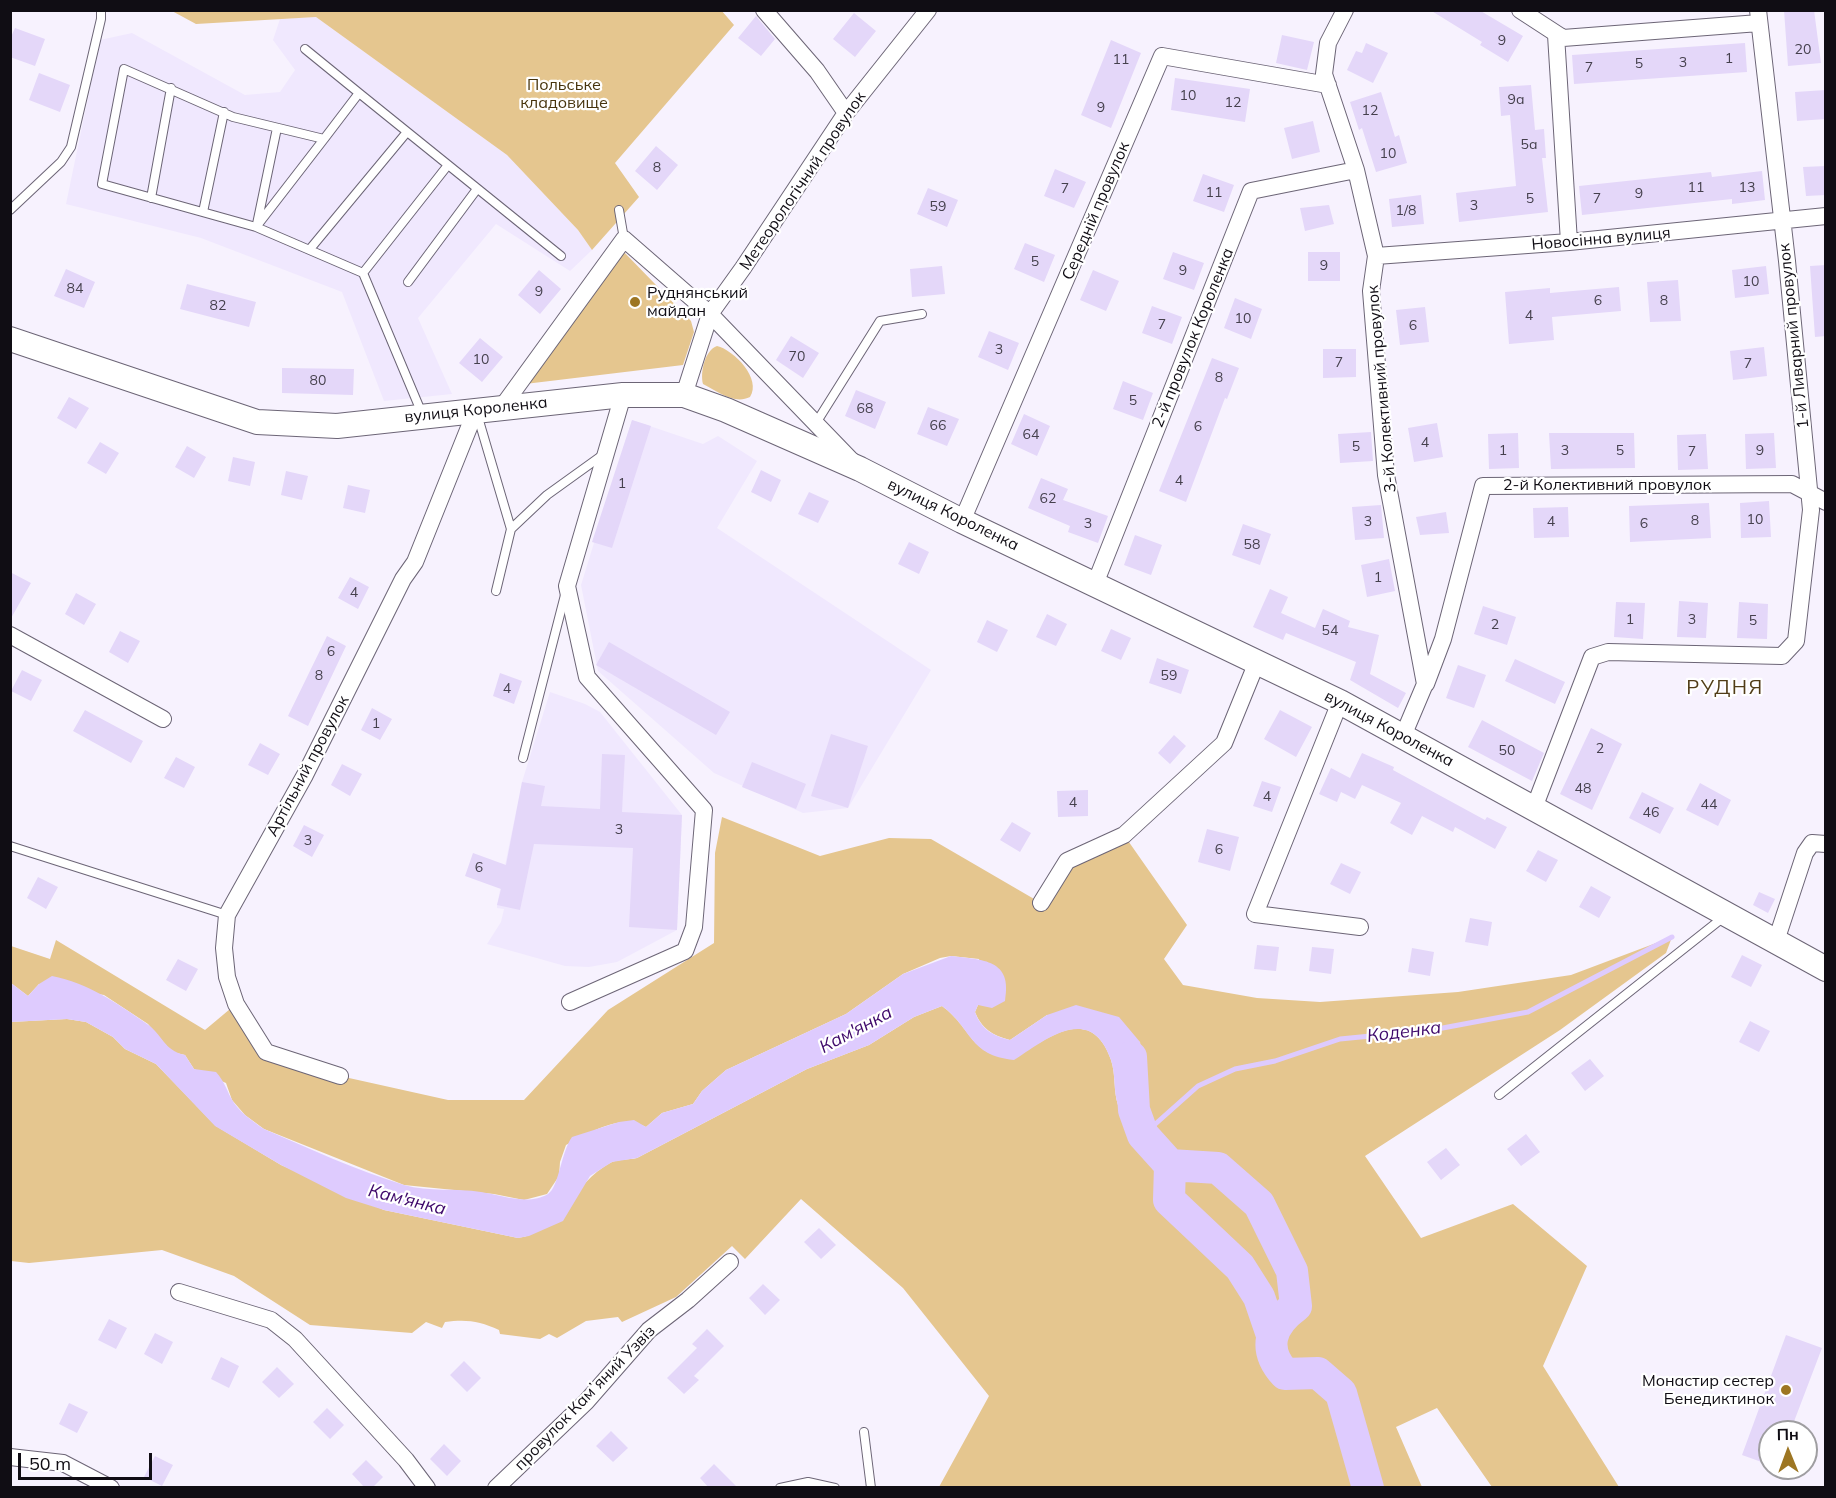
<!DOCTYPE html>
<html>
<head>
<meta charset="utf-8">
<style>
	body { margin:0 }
	#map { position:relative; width:1836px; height:1498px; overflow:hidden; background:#f7f2fe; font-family:Mulish,sans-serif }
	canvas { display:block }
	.frame { position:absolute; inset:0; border:12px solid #100d14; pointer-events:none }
	.north { position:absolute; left:1758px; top:1420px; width:60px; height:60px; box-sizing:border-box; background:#fff; border:2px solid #9f9ea1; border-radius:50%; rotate:359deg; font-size:16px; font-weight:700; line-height:24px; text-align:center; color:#100d14 }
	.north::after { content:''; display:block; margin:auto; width:21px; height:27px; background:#9d7623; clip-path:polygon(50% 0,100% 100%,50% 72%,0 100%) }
	.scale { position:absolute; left:18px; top:1453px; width:134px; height:27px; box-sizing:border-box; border:3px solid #100d14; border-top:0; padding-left:8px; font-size:18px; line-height:21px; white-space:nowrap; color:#100d14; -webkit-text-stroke:4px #fff; paint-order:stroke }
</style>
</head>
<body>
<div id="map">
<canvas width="1836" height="1498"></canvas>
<div class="frame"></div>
<div class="north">Пн</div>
<div class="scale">50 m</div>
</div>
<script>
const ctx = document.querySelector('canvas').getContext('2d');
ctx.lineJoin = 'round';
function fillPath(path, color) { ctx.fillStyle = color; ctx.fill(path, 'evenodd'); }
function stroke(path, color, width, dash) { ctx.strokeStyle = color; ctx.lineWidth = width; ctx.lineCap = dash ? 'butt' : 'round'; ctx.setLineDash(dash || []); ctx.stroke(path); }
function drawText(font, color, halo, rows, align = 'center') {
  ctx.font = font + ' Mulish,sans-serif'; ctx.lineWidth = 4.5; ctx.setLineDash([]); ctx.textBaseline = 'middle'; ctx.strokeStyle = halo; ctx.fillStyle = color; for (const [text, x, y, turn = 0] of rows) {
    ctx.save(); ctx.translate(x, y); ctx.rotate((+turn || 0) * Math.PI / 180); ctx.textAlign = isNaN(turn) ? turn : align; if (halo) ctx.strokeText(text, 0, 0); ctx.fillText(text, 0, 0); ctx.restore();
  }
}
fillPath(new Path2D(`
	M316,17L507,155L578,230L592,250L570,271L496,224L418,318L452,394L384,401L342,292L201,238L66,204L100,40L132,33L245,95L280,92L295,70L273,40L280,19Z
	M632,420L703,444L718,436L757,461L717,528L931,670L848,808L803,813L714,773L598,671L581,585Z
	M550,692L585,704L600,712L682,815L677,930L617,962L589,967L565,966L487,944L501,922L504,909L497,908V905L522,782Z`), '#f0e8fe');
fillPath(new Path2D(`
	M721,10L734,25L615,163L639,197L592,250L578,230L507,155L316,17L196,24L172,11Z
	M621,249L691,321L694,332L683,365L525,384Z
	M717,346C734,350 762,379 750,397C734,405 717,391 703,384C700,372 705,350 717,346Z
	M722,817L820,856L889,838L931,839L1041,903L1067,861L1124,835L1187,925L1164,959L1183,985L1257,998L1320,1002L1458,992L1571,975L1672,937L1666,953L1560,1030L1365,1156L1421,1238L1513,1204L1587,1266L1543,1366L1619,1487H1492L1437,1408L1396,1427L1422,1487H939L989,1396L903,1288L801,1199L745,1259L732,1246L676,1297L622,1322L618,1317L586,1321L557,1338L549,1334L540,1339L500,1334L499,1330C480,1321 466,1319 445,1322L442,1328L426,1322L412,1333L310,1325L234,1276L162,1250L29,1263L11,1261L10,1022L67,1019L86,1022L113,1037L125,1049L156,1064L216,1126L281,1165L384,1210L518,1238C559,1232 574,1182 610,1163C617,1159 628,1160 637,1158L807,1069L869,1045L914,1017L942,1006C973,1029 969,1055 1014,1059C1046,1039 1091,1002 1111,1060C1116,1075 1113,1090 1118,1105L1146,1093L1140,1042L1047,1015L1010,1040C992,1035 982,1029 975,1012L978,1005H985L979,959L951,956L940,958L903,974L846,1014L726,1070L702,1091L693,1104L662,1113L646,1127C619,1113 590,1133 566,1145L560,1162L559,1176L547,1194L524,1200L494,1194L404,1185L264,1129L245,1115L232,1100L226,1083L194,1069L185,1055L172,1052L148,1024L104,995L39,984L28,996L11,983V946L50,959L56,940L205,1030L236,1004L266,1052L340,1076L448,1100H524L608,1010L714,943L715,853Z`), '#e5c68f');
fillPath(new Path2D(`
	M951,956C983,960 1013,959 1005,1001L992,1008L978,1005L975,1012C981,1029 993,1036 1010,1040L1047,1015L1076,1005L1119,1017L1140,1042L1146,1093L1118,1105C1113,1090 1116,1075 1111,1060C1091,1002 1046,1039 1014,1060C968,1055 973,1029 942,1006L914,1017L869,1045L807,1069L637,1158L612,1162L590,1176L563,1221L529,1236L518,1238L384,1210L346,1198L281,1165L215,1126L156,1064L125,1049L113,1037L86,1022L67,1019L11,1022V983L28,996L39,984L52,976C88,983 117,1003 147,1024C163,1035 163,1050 185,1055L194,1069L216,1072C224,1081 226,1088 231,1098C238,1111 252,1121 264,1129C310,1149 356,1170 404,1185C429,1192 456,1188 481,1192C502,1195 528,1206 548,1194C559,1187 561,1152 572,1137L619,1122L634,1120L646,1127L662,1113L693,1104L702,1091L726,1070L846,1014L903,974Z`), '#decbfe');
stroke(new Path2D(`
	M1143,1135L1198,1086L1235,1069L1275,1061L1340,1039L1432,1030L1528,1012L1672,937`), '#decbfe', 5);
stroke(new Path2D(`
	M1131,1057L1134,1110L1143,1135L1170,1165L1218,1168L1259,1204L1292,1271L1296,1306C1270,1325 1262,1349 1285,1374L1318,1373L1341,1393L1368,1488
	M1170,1165L1169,1200L1240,1267L1259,1297L1272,1335`), '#decbfe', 32);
fillPath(new Path2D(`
	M1430,10H1479L1523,36L1508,62L1480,45L1482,42Z
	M1784,10H1814L1821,63L1788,66Z
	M854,13L876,31L855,57L833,39Z
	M756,16L775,39L761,56L738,38Z
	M15,28L45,39L35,66L10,57V39Z
	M1282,35L1314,42L1307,70L1276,63Z
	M1111,40L1141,53L1111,128L1081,115Z
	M1366,43L1388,53L1373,83L1347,70L1356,51L1362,53Z
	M1745,43L1747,72L1574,84L1572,55Z
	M39,73L70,85L60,112L29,100Z
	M1175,78L1250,89L1245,122L1171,110Z
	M1531,85L1535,130L1544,129L1546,158H1542L1548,212L1459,222L1456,193L1516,186L1510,115L1501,116L1499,87Z
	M1826,90V119L1797,121L1795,92Z
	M1381,92L1395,137L1399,135L1407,163L1376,172L1362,128L1359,130L1350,102Z
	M1313,121L1320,152L1292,159L1284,128Z
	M656,146L678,165L657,190L635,171Z
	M1826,166V195L1806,196L1803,167Z
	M1055,169L1086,182L1074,208L1044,196Z
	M1762,171L1765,200L1732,204V199L1582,215L1579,186L1711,172L1712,177Z
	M1203,174L1234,185L1224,212L1193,201Z
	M928,188L958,200L947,227L917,214Z
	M1421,195L1424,224L1392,227L1389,199Z
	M1329,205L1334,224L1305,231L1300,208Z
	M1025,243L1055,255L1044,282L1014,269Z
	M1173,252L1204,263L1194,290L1163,279Z
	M1308,252H1340V281H1308Z
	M1826,265V336L1815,337L1810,266Z
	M942,266L945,294L912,297L910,269Z
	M1766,266L1769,294L1735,298L1732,270Z
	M66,269L95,282L84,308L54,296Z
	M539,270L561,289L540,314L518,295Z
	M1093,270L1119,281L1106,311L1080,300Z
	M1678,280L1681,321L1650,322L1647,282Z
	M187,284L256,302L249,327L180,309Z
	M1619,287L1621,311L1552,317L1554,340L1509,344L1505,292L1550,288V293Z
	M1235,298L1262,309L1251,339L1224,328Z
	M1152,306L1182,317L1172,344L1142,333Z
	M1425,307L1429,342L1400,345L1396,310Z
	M989,331L1019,343L1008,370L978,357Z
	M791,336L819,353L803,378L776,360Z
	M480,338L503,357L482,382L459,363Z
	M1764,347L1767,376L1733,380L1730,351Z
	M1323,349H1356V377L1323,378Z
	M1212,358L1239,368L1227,399L1225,398L1186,502L1159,491Z
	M282,368L354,369L353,395L282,393Z
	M1123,381L1153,393L1143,420L1113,409Z
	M856,390L886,402L875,429L845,416Z
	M69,397L89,408L76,429L57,418Z
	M928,407L959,419L947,446L917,434Z
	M1024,414L1050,426L1037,456L1011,444Z
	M632,420L651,426L612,548L592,542Z
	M1437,423L1443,457L1414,462L1408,428Z
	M1371,432L1373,461L1340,463L1338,434Z
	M1518,433L1519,468L1489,469L1488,434Z
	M1549,433H1634L1635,468L1551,469Z
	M1774,433L1776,468L1746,469L1745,434Z
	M1706,434L1708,469L1678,470L1677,435Z
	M100,442L119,453L106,474L87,463Z
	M187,446L206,457L194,478L175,467Z
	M233,457L255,462L250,486L228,481Z
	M761,470L781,480L771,502L751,492Z
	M286,471L308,476L302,500L281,495Z
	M1041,478L1068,489L1063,500L1108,516L1098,543L1068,532L1070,526L1028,508Z
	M348,485L370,490L365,513L343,508Z
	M809,492L829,501L818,523L798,514Z
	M1769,501L1771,537L1741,538L1740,503Z
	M1709,503L1711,538L1630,542L1629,506Z
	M1381,505L1384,538L1355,540L1352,507Z
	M1568,507L1569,537L1534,538L1533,508Z
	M1446,512L1449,533L1420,535L1416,517Z
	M1243,524L1271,534L1260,565L1232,555Z
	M1135,535L1162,545L1151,575L1124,565Z
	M909,542L929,552L919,574L898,564Z
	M1389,559L1395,591L1367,597L1361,565Z
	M10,572L31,583L10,620Z
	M350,577L369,587L358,609L338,598Z
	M1270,589L1288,597L1281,613L1315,628L1323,609L1350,621L1348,627L1379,635L1370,674L1406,693L1398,708L1350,680L1356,662L1286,633L1283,640L1253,627Z
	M76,593L96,604L84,625L65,614Z
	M1679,601L1708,603L1706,638L1677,637Z
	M1616,602L1645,603L1643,639L1614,637Z
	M1739,602L1768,604L1767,639L1737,638Z
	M1483,606L1516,617L1507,645L1474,634Z
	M1047,614L1067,624L1056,646L1036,637Z
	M987,620L1008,630L997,652L977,642Z
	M1111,629L1131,638L1121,660L1101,651Z
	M120,631L140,641L128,663L109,652Z
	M327,636L346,646L308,726L288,716Z
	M609,642L730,712L716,735L596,665Z
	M1157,658L1189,670L1181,694L1149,683Z
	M1515,659L1565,682L1555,704L1505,681Z
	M1458,665L1486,675L1474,708L1446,698Z
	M22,670L42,680L31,701L11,691Z
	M500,673L522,681L514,704L493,696Z
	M372,708L392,719L380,740L361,730Z
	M85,710L143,741L131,763L73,731Z
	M1280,710L1312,727L1296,757L1264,739Z
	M1482,720L1544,753L1532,781L1468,747Z
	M1591,728L1622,744L1592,810L1560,794Z
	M831,734L868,746L848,808L811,796Z
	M1174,735L1186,746L1170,764L1158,753Z
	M260,743L280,754L268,775L248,765Z
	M1362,753L1394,767L1393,770L1485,820L1487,817L1507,827L1495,849L1455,827L1453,832L1422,816L1412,835L1390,823L1401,803L1362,785L1355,799L1341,792L1337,802L1319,794L1331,768L1350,778Z
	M602,754L625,755L622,812L682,815L677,930L629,927L633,848L534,844L520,910L497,905L501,889L465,876L473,853L506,865L522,782L545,786L541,806L600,809Z
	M176,757L195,767L184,788L164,778Z
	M752,762L806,784L796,809L742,787Z
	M342,764L362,774L350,796L331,785Z
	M1262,781L1281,787L1272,812L1253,806Z
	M1700,783L1731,800L1718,826L1686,810Z
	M1088,790V816L1058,817L1057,791Z
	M1642,792L1674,808L1660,834L1629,818Z
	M1012,822L1031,833L1020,852L1000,840Z
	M304,825L324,835L312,857L293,846Z
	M1207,829L1239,837L1230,871L1198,862Z
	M1538,850L1558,860L1546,882L1526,871Z
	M1341,863L1361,872L1350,894L1330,884Z
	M38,877L58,887L46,909L27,898Z
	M1591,886L1611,897L1599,918L1579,907Z
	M1759,892L1775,899L1768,913L1753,905Z
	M1470,918L1492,922L1488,946L1465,942Z
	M1257,945L1279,947L1276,971L1254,969Z
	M1312,947L1334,949L1331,974L1309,971Z
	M1412,948L1434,952L1430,976L1408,972Z
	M1742,955L1762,965L1751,987L1731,977Z
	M178,959L198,969L186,991L166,980Z
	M1750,1021L1770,1031L1759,1052L1739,1042Z
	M1590,1059L1604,1076L1585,1091L1571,1073Z
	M1526,1134L1540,1152L1521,1166L1507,1149Z
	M1446,1148L1460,1165L1441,1180L1427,1162Z
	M819,1228L836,1245L821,1259L804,1242Z
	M763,1284L780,1300L765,1315L749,1298Z
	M109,1319L127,1328L116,1349L98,1340Z
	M707,1329L724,1346L694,1376L699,1380L684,1394L667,1378L697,1348L692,1344Z
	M155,1333L173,1342L162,1364L144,1354Z
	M1786,1335L1822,1348L1790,1432H1770V1465L1742,1455Z
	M221,1357L239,1366L229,1388L211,1379Z
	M464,1361L481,1378L467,1392L450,1375Z
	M277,1367L294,1384L279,1398L262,1382Z
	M69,1403L88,1412L77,1433L59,1424Z
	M327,1408L344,1425L330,1439L313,1422Z
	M611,1431L628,1448L613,1462L596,1446Z
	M444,1444L461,1461L447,1476L430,1459Z
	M155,1456L173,1465L162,1486L144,1477Z
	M366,1460L383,1477L372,1488H365L352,1474Z
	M714,1464L738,1488H709L700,1478Z`), '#e4d7f9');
const lane = new Path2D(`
	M305,49L359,93L324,139
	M359,93L561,256
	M151,198L171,88
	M10,210L61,162L71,147L101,19V10
	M619,210L624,239
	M203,212L224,112
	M257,224L277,128
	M256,227L324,139L233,117L124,69L102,184L256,227L363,273L423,416
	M310,249L407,132
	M363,273L448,165
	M408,282L477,189
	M477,414L511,529L496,591
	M816,423L880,321L922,314
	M511,529L547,495L604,454
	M523,758L565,595
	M10,846L227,915
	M1499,1095L1725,916
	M864,1432L871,1488
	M780,1488L808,1482L835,1488`);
const street = new Path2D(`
	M764,10L817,71L846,113
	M1345,10L1328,43L1324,74L1356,170L1376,256L1371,291L1386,475L1425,684L1403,736
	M1520,10L1563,38L1759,23
	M1556,35L1569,242
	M1376,256L1569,242L1826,216
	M684,395L710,314L743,268L846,113L928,10
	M502,407L624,239L710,314L852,461
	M962,521L1162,56L1328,85
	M1095,584L1251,191L1356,170
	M10,635L163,719
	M1426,684L1443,639L1483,486L1792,484L1826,502
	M1340,702L1255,914L1360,927
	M1534,808L1592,657L1608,652L1782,656L1796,641L1811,510L1787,261L1758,10
	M1041,903L1067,861L1124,835L1224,743L1257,662
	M1776,941L1805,853L1812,843L1826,844
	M570,1002L685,951L694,927L704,810L587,677L567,586L623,395
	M340,1076L266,1052L236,1004L227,977L224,948L227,915L305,775L403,579L415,562L476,410
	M179,1292L271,1320L295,1339L406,1460L427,1488
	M10,1457L63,1463L111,1488
	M496,1488L586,1402L649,1330L688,1300L730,1262`);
const secondary = new Path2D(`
	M10,339L257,422L337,426L623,395H684L726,410L860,469L962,521L1340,702L1826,969`);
stroke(lane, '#6c6576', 10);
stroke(street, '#6c6576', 18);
stroke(secondary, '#6c6576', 26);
stroke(lane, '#fff', 8);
stroke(street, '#fff', 16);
stroke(secondary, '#fff', 24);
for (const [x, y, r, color] of [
	[635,302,6,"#9d7623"],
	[1786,1390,6,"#9d7623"]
]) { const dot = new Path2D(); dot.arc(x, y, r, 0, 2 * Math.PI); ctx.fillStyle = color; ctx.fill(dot); stroke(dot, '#fff', 2); }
drawText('14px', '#45404d', null, [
	["9",1502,41],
	["20",1803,50],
	["1",1729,59],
	["11",1121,60],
	["3",1683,63],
	["5",1639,64],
	["7",1589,68],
	["10",1188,96],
	["9а",1516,100],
	["12",1233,103],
	["9",1101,108],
	["12",1370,111],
	["5а",1529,145],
	["10",1388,154],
	["8",657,168],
	["11",1696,188],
	["13",1747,188],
	["7",1065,189],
	["11",1214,193],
	["9",1639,194],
	["5",1530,199],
	["7",1597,199],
	["3",1474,206],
	["59",938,207],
	["1/8",1406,211],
	["5",1035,262],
	["9",1324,266],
	["9",1183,271],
	["10",1751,282],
	["84",75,289],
	["9",539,292],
	["6",1598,301],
	["8",1664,301],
	["82",218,306],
	["4",1529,316],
	["10",1243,319],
	["7",1162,325],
	["6",1413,326],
	["3",999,350],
	["70",797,357],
	["10",481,360],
	["7",1339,363],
	["7",1748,364],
	["8",1219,378],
	["80",318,381],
	["5",1133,401],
	["68",865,409],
	["66",938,426],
	["6",1198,427],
	["64",1031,435],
	["4",1425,443],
	["5",1356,447],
	["1",1503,451],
	["3",1565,451],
	["5",1620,451],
	["9",1760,451],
	["7",1692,452],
	["4",1179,481],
	["1",622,484],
	["62",1048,499],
	["10",1755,520],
	["8",1695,521],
	["3",1368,522],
	["4",1551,522],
	["3",1088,524],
	["6",1644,524],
	["58",1252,545],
	["1",1378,578],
	["4",354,593],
	["1",1630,620],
	["3",1692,620],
	["5",1753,621],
	["2",1495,625],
	["54",1330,631],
	["6",331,652],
	["8",319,676],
	["59",1169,676],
	["4",507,689],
	["1",376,724],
	["2",1600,749],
	["50",1507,751],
	["48",1583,789],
	["4",1267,797],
	["4",1073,803],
	["44",1709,805],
	["46",1651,813],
	["3",619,830],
	["3",308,841],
	["6",1219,850],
	["6",479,868]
]);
drawText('16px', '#47340d', '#fff', [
	["Польське",564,85],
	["кладовище",564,103]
]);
drawText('16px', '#100d14', '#fff', [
	["Метеорологічний провулок",803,181,-56],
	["Середній провулок",1096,211,-67],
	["Новосінна вулиця",1601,239,-5],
	["1-й Ливарний провулок",1794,336,-96],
	["2-й провулок Короленка",1193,338,-68],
	["3-й Колективний провулок",1382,389,-95],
	["вулиця Короленка",476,410,-6],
	["2-й Колективний провулок",1607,485],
	["вулиця Короленка",953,515,26],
	["вулиця Короленка",1389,729,28],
	["Артільний провулок",308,766,-62],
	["провулок Камʼяний Узвіз",585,1398,-46]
]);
drawText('16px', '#100d14', '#fff', [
	["Руднянський",647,293],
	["майдан",647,311],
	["Монастир сестер",1774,1381,"right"],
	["Бенедиктинок",1774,1399,"right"]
], 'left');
drawText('italic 18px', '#3e086a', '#fff', [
	["Кам'янка",856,1030,-28],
	["Коденка",1404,1032,-7],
	["Кам'янка",407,1200,14]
]);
ctx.letterSpacing = '1.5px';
drawText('20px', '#513d18', '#fff', [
	["РУДНЯ",1725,688]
]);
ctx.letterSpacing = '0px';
</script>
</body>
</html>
